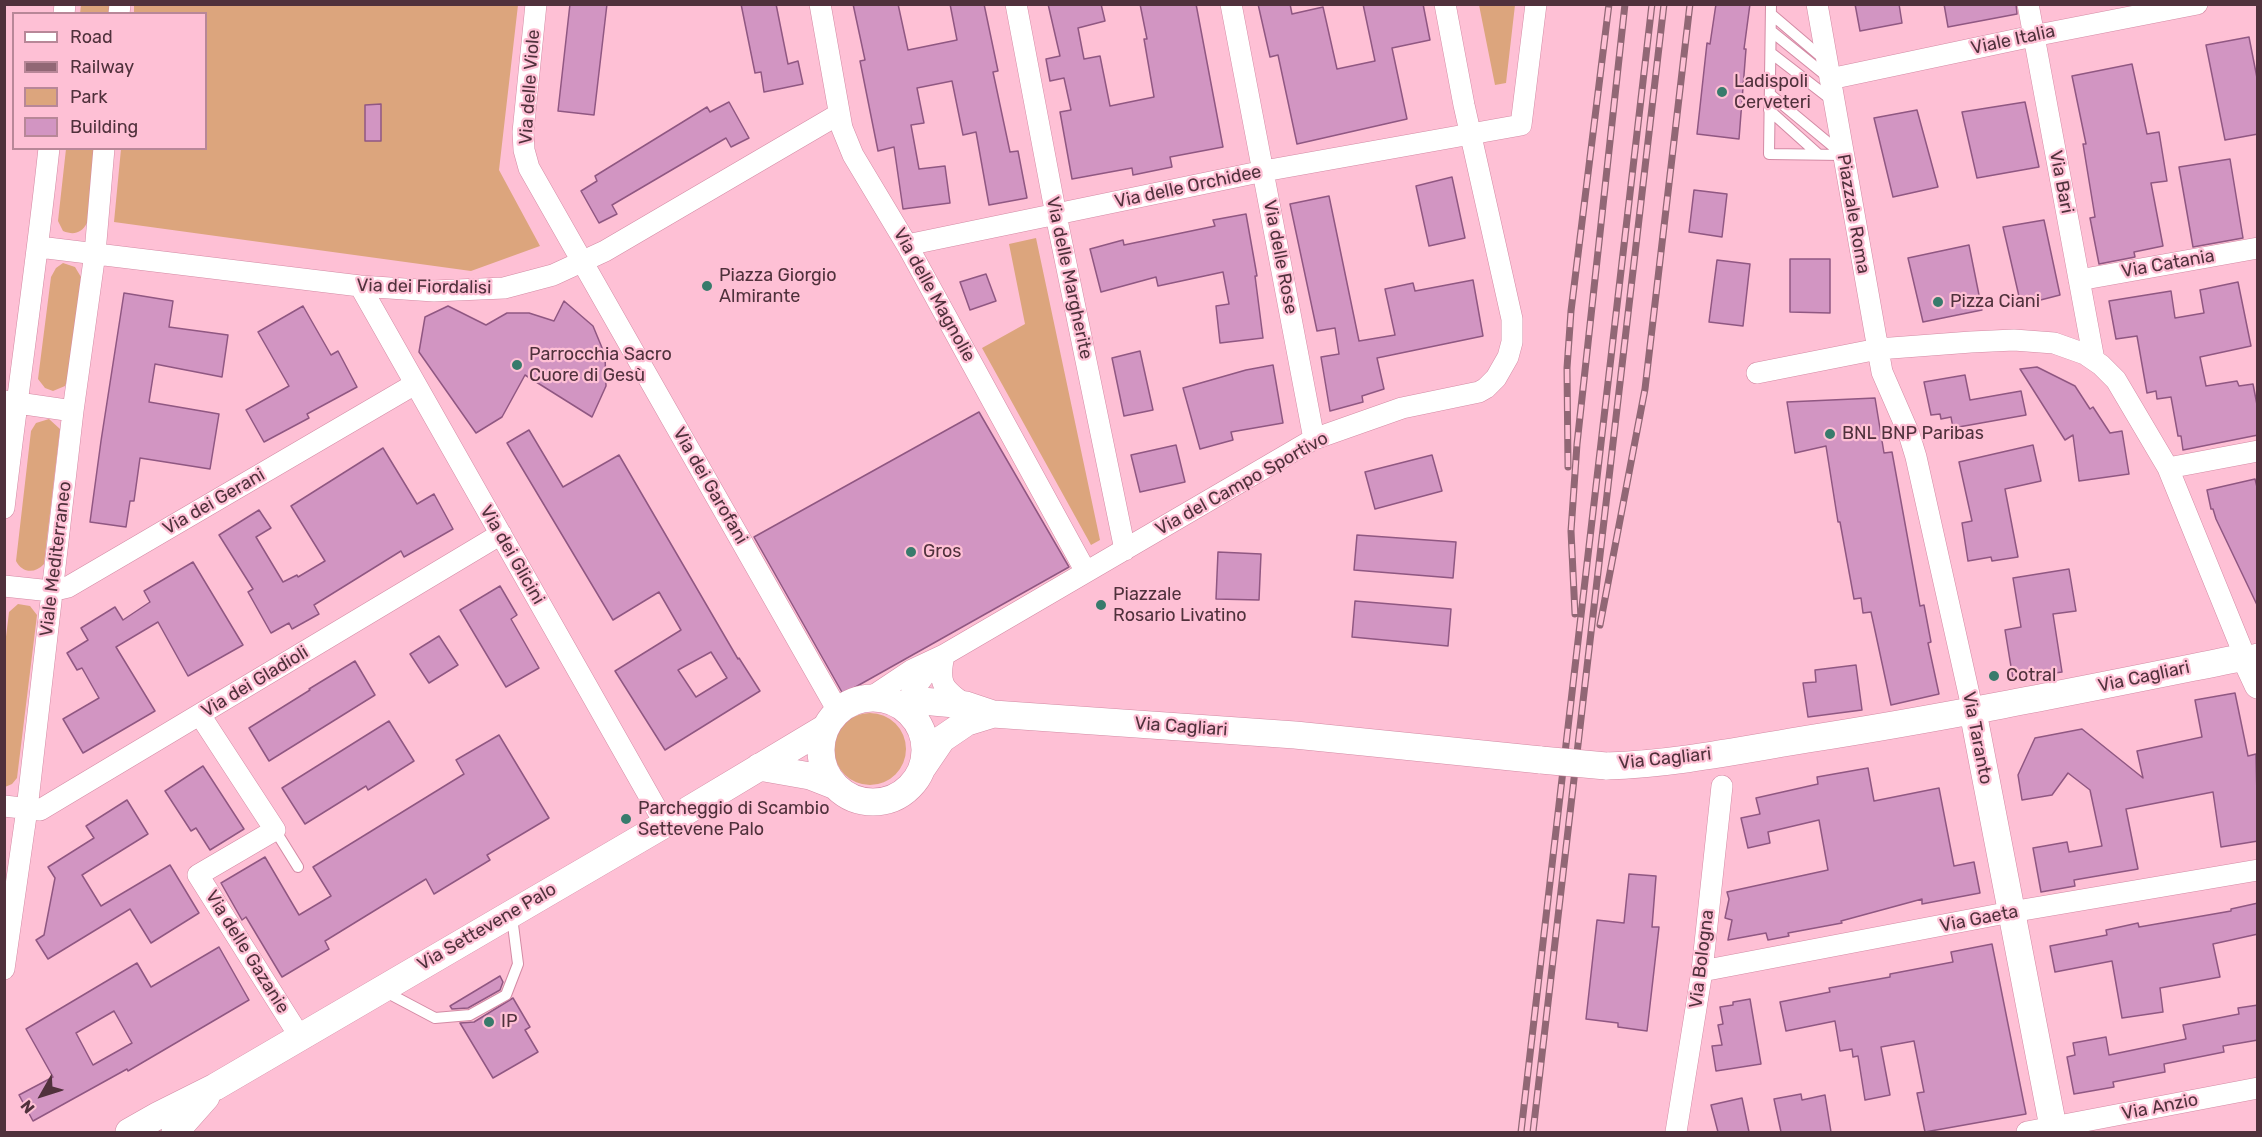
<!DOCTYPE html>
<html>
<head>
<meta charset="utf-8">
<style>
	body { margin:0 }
	#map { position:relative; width:2262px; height:1137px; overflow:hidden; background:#fec0d5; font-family:Rubik,sans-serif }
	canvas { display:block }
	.frame { position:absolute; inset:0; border:6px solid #50313c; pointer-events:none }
	.legend { position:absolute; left:12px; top:12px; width:195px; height:138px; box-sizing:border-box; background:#fec0d5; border:2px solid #b88798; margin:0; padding:8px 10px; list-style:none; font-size:18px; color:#50313c }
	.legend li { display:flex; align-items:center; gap:12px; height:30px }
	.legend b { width:30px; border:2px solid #b88798 }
	.north { position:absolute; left:12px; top:1065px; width:60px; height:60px; -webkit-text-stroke:4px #fec0d5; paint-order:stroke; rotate:231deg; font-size:16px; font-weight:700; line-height:24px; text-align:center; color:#50313c }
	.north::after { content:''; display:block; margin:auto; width:21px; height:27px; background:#50313c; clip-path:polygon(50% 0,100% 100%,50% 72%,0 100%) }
</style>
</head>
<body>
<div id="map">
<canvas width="2262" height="1137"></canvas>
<div class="frame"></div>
<ul class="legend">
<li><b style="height:8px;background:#fff"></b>Road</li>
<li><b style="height:8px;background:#916775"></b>Railway</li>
<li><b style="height:16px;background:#dca57d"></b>Park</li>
<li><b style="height:16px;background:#d295c2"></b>Building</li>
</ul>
<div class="north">N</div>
</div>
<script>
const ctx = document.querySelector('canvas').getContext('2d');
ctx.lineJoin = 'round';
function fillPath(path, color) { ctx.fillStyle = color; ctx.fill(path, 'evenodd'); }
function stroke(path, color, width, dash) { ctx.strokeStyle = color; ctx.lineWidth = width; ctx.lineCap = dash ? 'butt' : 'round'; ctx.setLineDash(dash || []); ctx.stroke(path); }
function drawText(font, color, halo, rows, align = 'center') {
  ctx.font = font + ' Rubik,sans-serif'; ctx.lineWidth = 4.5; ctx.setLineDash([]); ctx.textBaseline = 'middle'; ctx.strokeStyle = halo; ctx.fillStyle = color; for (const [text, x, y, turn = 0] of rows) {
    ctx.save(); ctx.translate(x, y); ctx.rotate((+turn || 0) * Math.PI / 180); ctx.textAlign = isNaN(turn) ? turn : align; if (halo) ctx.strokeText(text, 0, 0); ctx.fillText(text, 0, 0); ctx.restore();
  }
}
fillPath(new Path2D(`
	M81,5H110L109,13L80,14Z
	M134,5H518L499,170L540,246L471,271L114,222L121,149L206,148V14L134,13Z
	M1479,5H1515L1506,83L1495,85Z
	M66,149H95L87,223C81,234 73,235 63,231L58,221Z
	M1036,238L1100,540L1091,545L982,348L1025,324L1009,244Z
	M63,263L75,267L81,277L67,381L65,386L53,391L45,388L38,379L51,277L56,268Z
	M49,419L60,429L44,564C35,574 22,573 16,561L31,431L36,423Z
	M18,604L30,606L37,615L17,778L12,784L5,787V645L9,612Z
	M834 749a36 36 0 1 1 72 0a36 36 0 1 1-72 0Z`), '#dca57d');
const building = new Path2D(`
	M570,4H607L594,115L558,111Z
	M741,4H776L788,64L798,61L803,84L764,92L761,72L755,73Z
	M853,4H898L908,50L957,40L950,4H984L998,71L993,72L1010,152L1018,151L1027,198L989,205L976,132L963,135L952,81L917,88L924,123L911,125L919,169L945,166L950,203L903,209L894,147L878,151L860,61L865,60Z
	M1048,4H1101L1105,21L1078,28L1084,59L1100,56L1110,106L1154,97L1144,39H1147L1140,4H1196L1223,147L1170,157L1172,167L1133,175L1132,168L1072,179L1060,112L1071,110L1064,78L1050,81L1046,59L1060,56Z
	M1258,4H1290L1292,14L1323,7L1337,69L1375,61L1363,4H1423L1430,40L1392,48L1407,119L1297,144L1278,55L1270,57Z
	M1716,4H1750L1744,49H1746L1739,139L1697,134L1707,43L1710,44Z
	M1855,4H1899L1902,23L1860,31Z
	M1944,4H2016L2017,14L1948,27Z
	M2249,37L2258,83V134L2225,140L2206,45Z
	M2132,64L2147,134L2159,132L2167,181L2151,183L2163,246L2134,252L2135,257L2099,264L2090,218L2095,217L2083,144H2086L2072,76Z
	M729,102L749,138L731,147L726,138L612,205L617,214L599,223L581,191L597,181L595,176L707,107L710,112Z
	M2025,102L2039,167L1977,178L1962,112Z
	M381,104V141H365V105Z
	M1917,110L1938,187L1893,197L1874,118Z
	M2230,159L2243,238L2193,247L2179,167Z
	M1452,177L1465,238L1429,246L1416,186Z
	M1694,190L1727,194L1722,237L1689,232Z
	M1329,196L1359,341L1395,335L1385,289L1413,283L1415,291L1473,280L1483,336L1377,358L1384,389L1362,396L1363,402L1330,411L1321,357L1339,354L1335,328L1317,331L1290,204Z
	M1246,214L1257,276H1255L1263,338L1220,343L1216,306L1229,304L1223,272L1158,286L1156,277L1101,292L1090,249L1123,240L1124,245L1215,226L1213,220Z
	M2044,220L2060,295L2021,305L2003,227Z
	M1969,245L1982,310L1923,322L1908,258Z
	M1790,259H1830V313L1790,312Z
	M1717,260L1750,264L1743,326L1709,322Z
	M986,274L996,301L970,310L960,282Z
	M2238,282L2251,346L2200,357L2206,386L2237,381L2239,386L2253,384L2258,410V435L2183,450L2181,436H2178L2171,397L2157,399L2156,391L2147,393L2137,336L2116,339L2109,301L2171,291L2175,318L2204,313L2200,290Z
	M124,293L173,301L169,327L228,335L222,377L155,364L149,402L219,414L210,469L140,458L134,501H130L126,527L90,522L101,441Z
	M564,301L593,326L605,355L606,386L592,417L525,375L502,417L476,433L419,352L425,317L448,306L486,325L507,313H529L554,321Z
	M303,306L331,355L338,351L357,387L307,414L309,418L264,442L246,410L289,386L258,332Z
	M1140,351L1153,410L1124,416L1112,358Z
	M1273,365L1283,423L1231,432L1233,440L1200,449L1183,388L1246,370Z
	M2037,367L2075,386L2090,409L2093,407L2110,433L2122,431L2129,474L2079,481L2073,435L2065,440L2020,369Z
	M1965,375L1970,400L2021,391L2026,415L1953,428L1951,417L1941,419L1940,414L1931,415L1924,382Z
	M1875,398L1884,453L1892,452L1920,606L1924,605L1931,642L1928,643L1939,694L1891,705L1871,612L1863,613L1861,598L1854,599L1840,522H1838L1826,446L1795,453L1787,402Z
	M979,412L1069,567L843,694L754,537Z
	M529,430L563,487L619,455L738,659L739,658L760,691L665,750L615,671L681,630L659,592L613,620L507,443ZM711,652L727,678L696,697L678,670Z
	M1176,445L1185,482L1140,492L1131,455Z
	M2033,445L2041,481L2005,489L2018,557L1992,561L1991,557L1968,561L1962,523L1972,521L1959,462Z
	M383,448L417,504L434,494L453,529L404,557L401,551L314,605L319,614L292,629L289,623L271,633L248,592L253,589L219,535L259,510L271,528L256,537L283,582L297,575L298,577L325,561L291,506Z
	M1432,455L1442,491L1375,509L1365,472Z
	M2255,479L2258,491V607L2216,519L2213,509H2211L2207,490Z
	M1357,535L1456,542L1453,578L1354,570Z
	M1218,552L1261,554L1259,600L1216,599Z
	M193,562L243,645L188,676L158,622L116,647L155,711L83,753L63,719L99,698L82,668L77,670L67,653L88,640L81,628L115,607L123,620L150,602L144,591Z
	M2069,569L2076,611L2053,614L2062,672L2013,679L2005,630L2021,627L2013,578Z
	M500,586L517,615L511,619L539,668L506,687L460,610Z
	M1355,601L1451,609L1448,646L1352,637Z
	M439,636L458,665L429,683L410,654Z
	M355,661L375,695L269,761L249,728L310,690L309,689Z
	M1856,665L1862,710L1808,717L1803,683L1816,682L1815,670Z
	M2235,693L2248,756L2256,754L2258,841L2221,847L2213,792L2126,809L2138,869L2074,880L2075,886L2041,892L2033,848L2067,842L2069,852L2102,846L2090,790L2068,773L2052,795L2022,800L2018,775L2035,738L2082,729L2143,778L2137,751L2202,737L2195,700Z
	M389,721L414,761L368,790L366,786L305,824L282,788Z
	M499,735L549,818L487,855L490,860L434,894L426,879L325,941L329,949L282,977L246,917L242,920L221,883L265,857L299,915L331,896L313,867L464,774L456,760Z
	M203,766L244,829L210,850L196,828L191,831L165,791Z
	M1868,768L1874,801L1939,788L1954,866L1974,862L1980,893L1922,904V899L1841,921L1842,923L1788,933L1789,936L1768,940L1766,933L1728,940L1732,920L1725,918L1729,899L1727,892L1828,870L1819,820L1768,832L1770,843L1748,848L1741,818L1760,814L1756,798L1818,784L1817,777Z
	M127,800L148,834L82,875L101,906L170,865L199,913L151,943L130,909L48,959L36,940L44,935L55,878L48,867L94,838L86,826Z
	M1629,874L1656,876L1652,927H1659L1647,1031L1618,1027V1023L1586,1019L1597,920L1624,923Z
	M2258,903V934L2213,944L2220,977L2160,988L2163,1012L2122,1018L2112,961L2055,972L2050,946L2107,935L2106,930L2138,923L2139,927L2231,911V909Z
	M1992,944L2026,1114L1925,1132L1917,1093L1924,1092L1914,1041L1881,1047L1890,1095L1865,1100L1858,1056L1853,1057L1852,1049L1840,1051L1835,1021L1786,1031L1780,1002L1830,992L1829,988L1890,977V974L1953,962L1951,952Z
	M219,947L249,1000L128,1071L127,1069L33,1121L19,1095L53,1077L26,1029L137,963L151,987ZM114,1011L132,1043L93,1065L76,1033Z
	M500,976L503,982L500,990L468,1008L452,1009L450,1006Z
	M513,998L530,1027L525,1030L538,1052L493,1078L460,1023L474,1022Z
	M1750,999L1761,1064L1716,1071L1712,1046L1722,1045L1718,1025L1723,1024L1720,1007L1733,1005V1002Z
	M2258,1005V1040L2223,1046L2224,1052L2164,1064L2165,1072L2113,1082L2114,1087L2074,1094L2067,1057L2075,1055L2073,1043L2106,1037L2109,1055L2186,1039L2183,1025L2239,1014L2238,1008Z
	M1801,1094L1802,1100L1825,1095L1831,1132H1781L1774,1099Z
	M1742,1098L1749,1132H1718L1711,1105Z`);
fillPath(building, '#d295c2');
stroke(building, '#905782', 1.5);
const service = new Path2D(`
	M1771,4L1769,154L1842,155
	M1771,14L1825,60
	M1771,31L1829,78
	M1771,53L1833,101
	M1771,95L1842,154
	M1769,110L1818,154
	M275,830L298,867
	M384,991L435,1018L470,1015L506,995L518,964L512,917`);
const minor = new Path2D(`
	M536,4L523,132L524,150L529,168L838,711
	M820,4L842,128L853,155L907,245L1086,572
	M1016,4L1056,215L1125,550
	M1231,4L1314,439
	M1817,4L1882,372L1909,434L1916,457L1973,712
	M2028,4L2094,360
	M64,14L65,4
	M119,14L120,4
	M1830,79L2033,36L2197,4
	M907,245L1264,171L1521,125L1536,4
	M39,247L360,286L434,291L504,288L553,275L605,251L839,114
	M2079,280L2258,248
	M360,286L665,824
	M1757,373L1878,349L1971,342L2014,340L2054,343L2085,354L2101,365L2116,380L2168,468L2245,657L2258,654
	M4,401L73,411
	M2168,468L2258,451
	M4,508C18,388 36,269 49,148
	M4,586L51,591L68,587L415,384
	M944,655C938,683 942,689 966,705
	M870,698L912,670L944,655L1314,439L1402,408L1479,392L1486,388L1496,378L1508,357L1512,342V319L1464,105L1445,4
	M905,709L912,692L935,661
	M200,715L275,830L198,875L300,1037
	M4,806L40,810L501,534
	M4,969L27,809L73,411L95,253L104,148
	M1702,971L2011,912L2258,870
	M1676,1132L1702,971L1722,786
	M2027,1132L2258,1088`);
const tertiary = new Path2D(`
	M821 750a52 52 0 1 1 104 0a52 52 0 1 1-104 0Z
	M905,709L922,701L966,705L993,714L1295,735L1541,760
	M1973,712L2054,1132
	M1606,766C1674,764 1741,750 1808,739C1955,716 2100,686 2245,657L2258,685
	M759,767L810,776L833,785
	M923,767L942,739L967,722L993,714
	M129,1132L159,1115L215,1087L665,824L825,728
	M175,1132L206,1097`);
stroke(service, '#d38aa4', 12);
stroke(minor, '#d38aa4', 22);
stroke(tertiary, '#d38aa4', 28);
stroke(service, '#fff', 10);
stroke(minor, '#fff', 21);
stroke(tertiary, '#fff', 27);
const rail = new Path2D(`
	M1568,467L1567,368L1571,311L1609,4
	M1575,614L1571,531L1577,444L1625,4
	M1600,625L1645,389L1690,4
	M1521,1132L1652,4
	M1533,1132L1664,4`);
stroke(rail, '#916775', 7);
stroke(rail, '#fec0d5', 4.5, [14]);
const tertiaryBridge = new Path2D(`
	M1541,760L1606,766`);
stroke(tertiaryBridge, '#d38aa4', 28, []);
stroke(tertiaryBridge, '#fff', 27);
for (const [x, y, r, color] of [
	[1722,92,6,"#387b6c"],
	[707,286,6,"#387b6c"],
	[1938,302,6,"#387b6c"],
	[517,365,6,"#387b6c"],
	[1830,434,6,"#387b6c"],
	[911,552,6,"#387b6c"],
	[1101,605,6,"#387b6c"],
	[1994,676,6,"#387b6c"],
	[626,819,6,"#387b6c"],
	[489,1022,6,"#387b6c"]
]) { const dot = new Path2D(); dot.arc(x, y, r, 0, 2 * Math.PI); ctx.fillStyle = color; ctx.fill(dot); stroke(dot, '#fec0d5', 2); }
drawText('18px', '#50313c', '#fec0d5', [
	["Viale Italia",2013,40,-12],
	["Via delle Viole",530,87,-86],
	["Via Bari",2061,182,79],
	["Via delle Orchidee",1188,187,-12],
	["Piazzale Roma",1853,214,80],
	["Via delle Rose",1280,257,79],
	["Via Catania",2168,264,-10],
	["Via delle Margherite",1069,278,78],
	["Via dei Fiordalisi",424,287,1],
	["Via delle Magnolie",934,295,61],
	["Via del Campo Sportivo",1242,484,-29],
	["Via dei Garofani",710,486,60],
	["Via dei Gerani",214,502,-30],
	["Via dei Glicini",512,555,60],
	["Viale Mediterraneo",56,559,-83],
	["Via Cagliari",2144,677,-12],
	["Via dei Gladioli",255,682,-31],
	["Via Cagliari",1181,727,4],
	["Via Taranto",1977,738,79],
	["Via Cagliari",1665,759,-6],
	["Via Gaeta",1979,919,-11],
	["Via Settevene Palo",487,927,-30],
	["Via delle Gazanie",247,952,58],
	["Via Bologna",1702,959,-83],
	["Via Anzio",2160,1107,-11]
]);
drawText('18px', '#50313c', '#fec0d5', [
	["Ladispoli",1734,82],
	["Cerveteri",1734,103],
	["Piazza Giorgio",719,276],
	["Almirante",719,297],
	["Pizza Ciani",1950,302],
	["Parrocchia Sacro",529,355],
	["Cuore di Gesù",529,376],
	["BNL BNP Paribas",1842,434],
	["Gros",923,552],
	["Piazzale",1113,595],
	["Rosario Livatino",1113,616],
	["Cotral",2006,676],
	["Parcheggio di Scambio",638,809],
	["Settevene Palo",638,830],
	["IP",501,1022]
], 'left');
</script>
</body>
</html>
